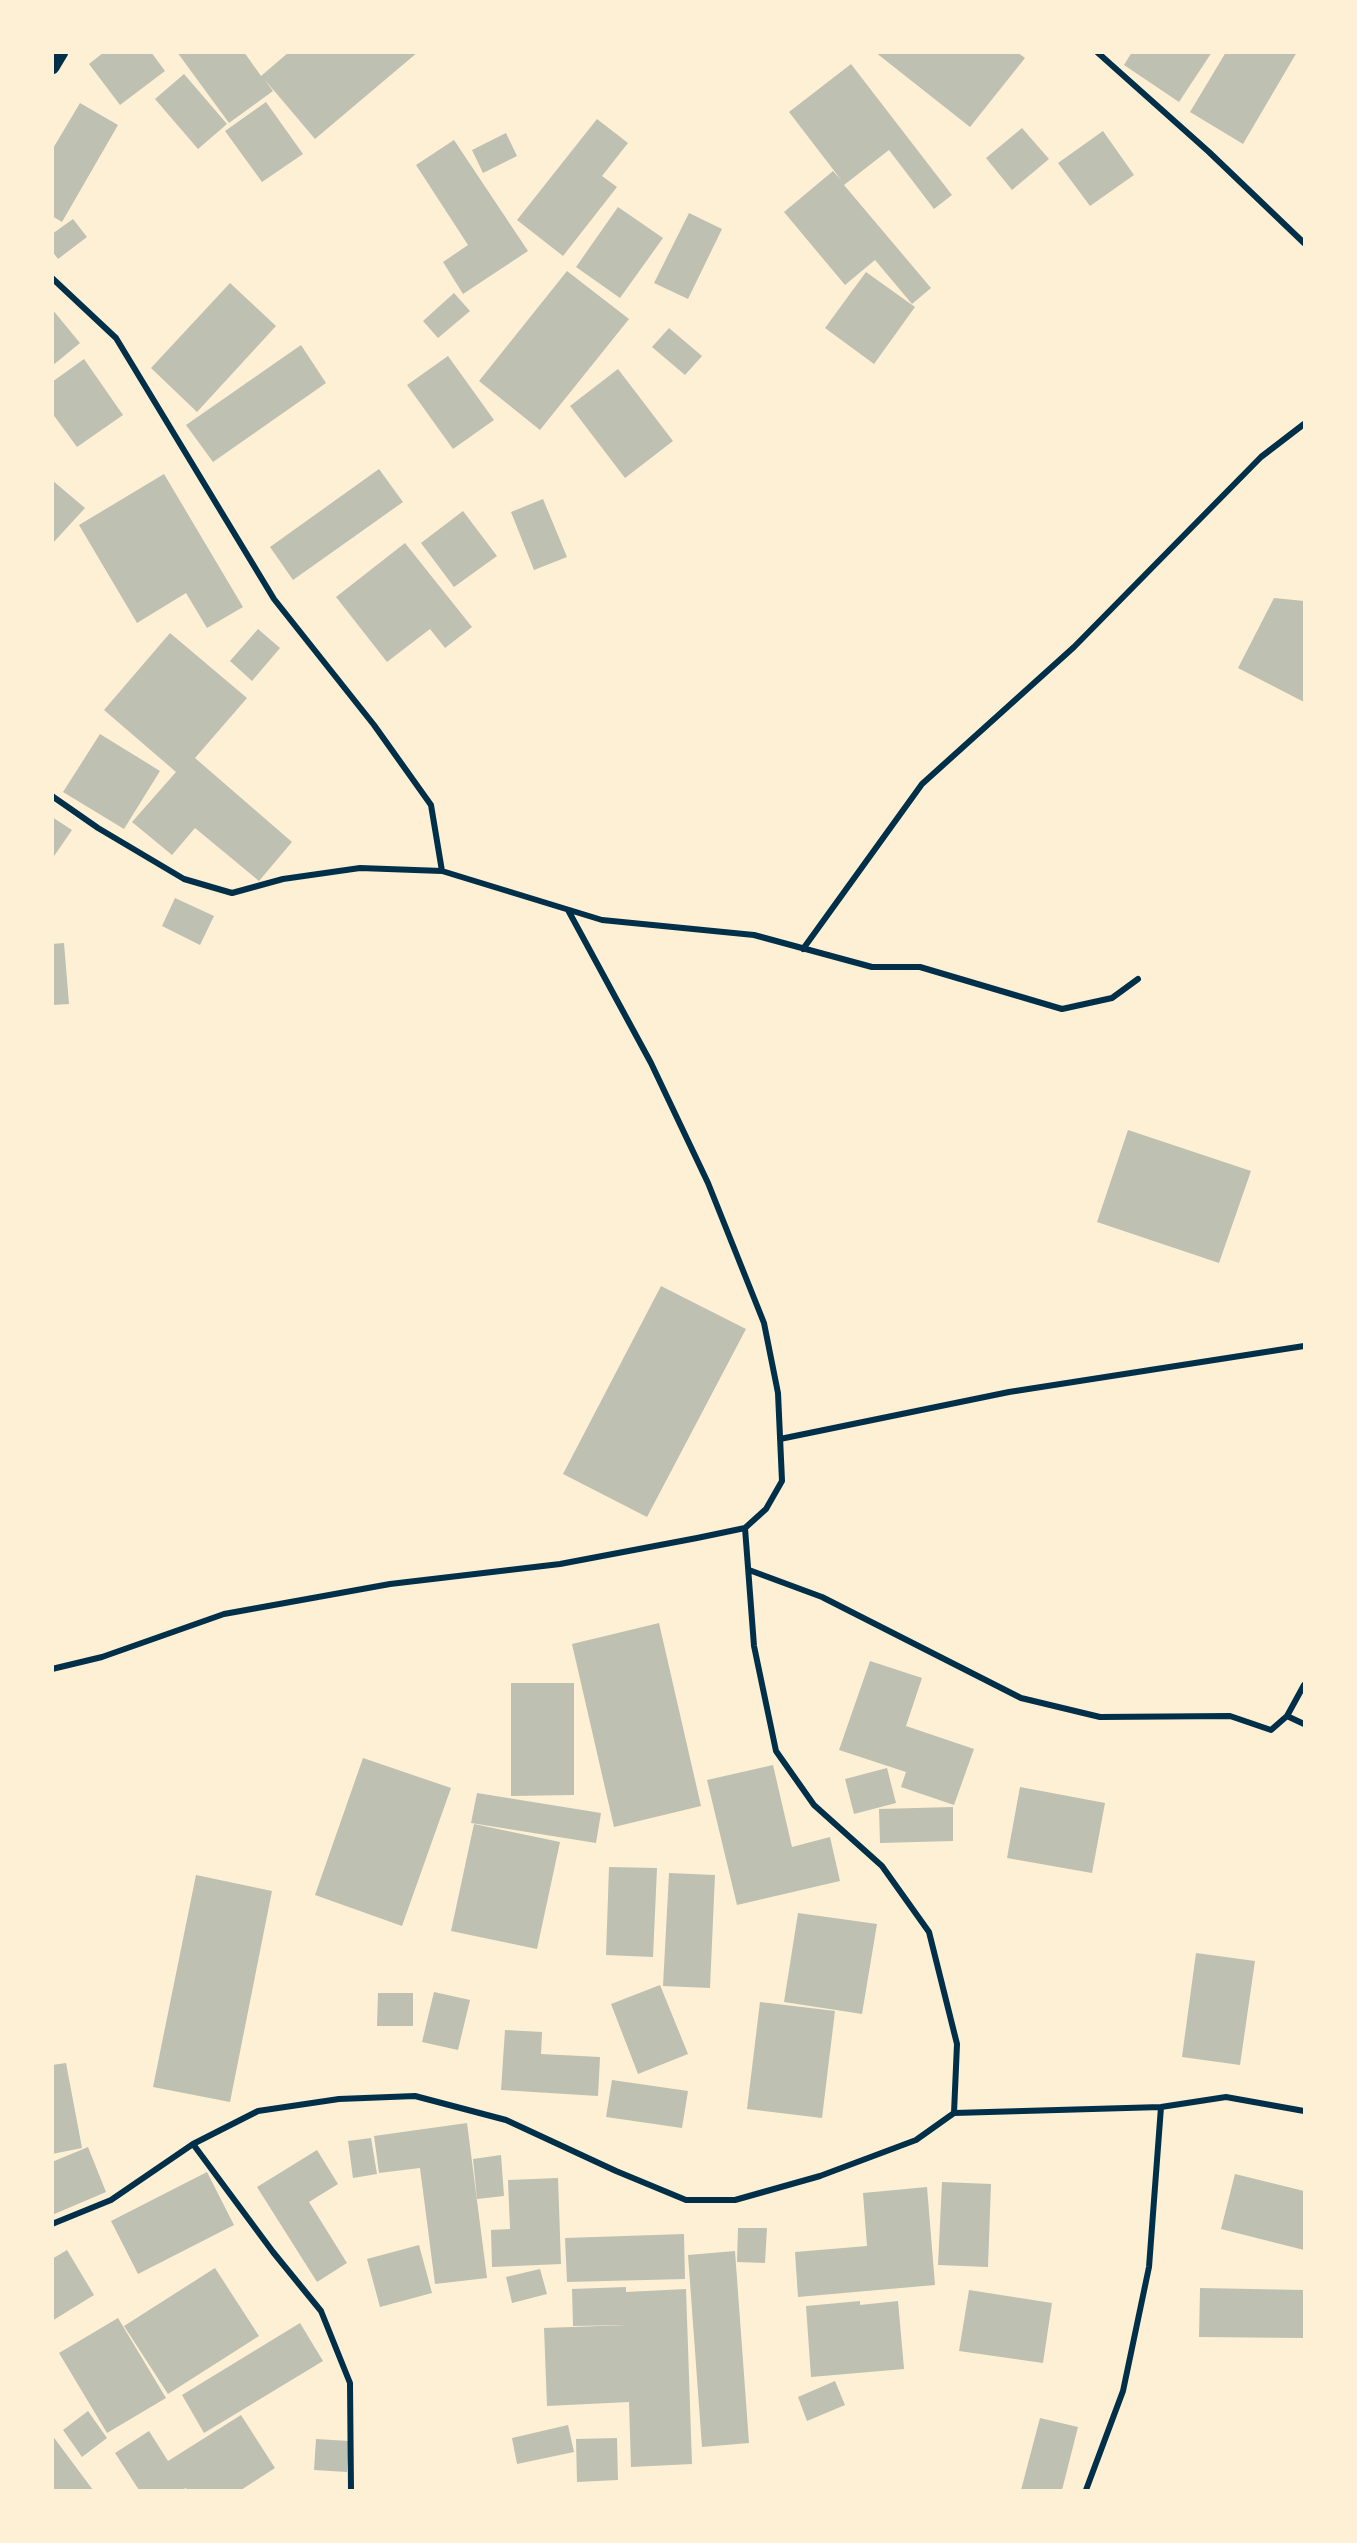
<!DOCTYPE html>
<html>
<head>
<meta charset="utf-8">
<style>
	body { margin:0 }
	#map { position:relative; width:1357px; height:2543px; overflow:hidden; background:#fdf0d5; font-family:Karla,sans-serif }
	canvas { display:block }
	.frame { position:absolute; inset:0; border:54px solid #fdf0d5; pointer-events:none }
</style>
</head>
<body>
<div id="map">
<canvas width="1357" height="2543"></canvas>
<div class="frame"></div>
</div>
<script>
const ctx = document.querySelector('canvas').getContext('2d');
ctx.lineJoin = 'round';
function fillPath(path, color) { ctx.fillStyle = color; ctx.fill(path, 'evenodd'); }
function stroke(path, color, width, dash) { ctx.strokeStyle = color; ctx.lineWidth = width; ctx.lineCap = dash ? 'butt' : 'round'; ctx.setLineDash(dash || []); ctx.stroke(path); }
fillPath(new Path2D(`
	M104,52H151L165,71L120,105L89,64Z
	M177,52H244L261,76L289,52H418L315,139L265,80L273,91L229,123Z
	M875,52H1017L1025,58L970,127Z
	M1132,52H1212L1179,102L1124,65Z
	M1226,52H1297L1243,144L1190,112Z
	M851,64L952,195L934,209L889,150L844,185L931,288L912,304L875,260L845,285L784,212L833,171L842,181L789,112Z
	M184,74L227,124L198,149L155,99Z
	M266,102L303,154L262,182L225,131Z
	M80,103L118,125L62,222L52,216V150Z
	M597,119L628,143L602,176L617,187L563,256L517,220Z
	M1022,128L1049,159L1012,190L986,158Z
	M1103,131L1134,175L1090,206L1058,163Z
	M506,133L517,156L483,173L472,150Z
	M454,140L528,251L463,294L443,262L468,245L416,165Z
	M618,207L663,238L620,298L576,267Z
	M689,213L722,229L688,299L654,283Z
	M73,219L87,237L58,259L52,251V234Z
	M567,271L629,319L540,430L479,381Z
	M866,272L915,307L874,364L825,328Z
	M230,283L276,326L197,412L151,368Z
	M454,293L470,311L438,338L423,321Z
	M52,309L80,343L52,366Z
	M669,328L702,356L685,375L652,347Z
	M301,345L326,383L213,462L186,425Z
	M448,356L494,420L453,449L407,385Z
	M84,359L123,415L77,447L52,413V382Z
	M618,369L673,441L625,478L570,406Z
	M379,469L403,502L293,580L270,547Z
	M164,474L243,607L207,628L186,593L137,623L79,525Z
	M52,480L85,508L52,544Z
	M543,499L567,557L534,570L511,512Z
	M463,511L497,556L454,587L421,543Z
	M405,543L472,627L445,648L430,629L387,662L336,597Z
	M1274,598L1304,601V702L1238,668Z
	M258,629L280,648L252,681L230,661Z
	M170,633L247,698L195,758L292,842L259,881L195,828L172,855L132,822L176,772L104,710Z
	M100,734L160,771L124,829L63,792Z
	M52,817L72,830L52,859Z
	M175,898L214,916L200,945L162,926Z
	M64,943L69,1004L52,1005V944Z
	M1128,1130L1251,1171L1219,1263L1097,1222Z
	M661,1286L746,1329L647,1517L563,1474Z
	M659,1623L701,1806L614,1827L572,1644Z
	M870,1661L922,1678L906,1726L974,1749L954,1805L901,1787L906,1772L839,1750Z
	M511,1683H574V1795L511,1796Z
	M363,1758L451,1788L402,1926L315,1895Z
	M773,1765L792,1847L830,1837L840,1881L737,1905L707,1780Z
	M887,1768L896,1803L854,1814L845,1779Z
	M1020,1787L1105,1803L1092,1873L1007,1858Z
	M477,1793L601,1813L596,1843L471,1823Z
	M953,1807V1841L880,1843L879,1809Z
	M474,1824L560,1842L537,1949L451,1931Z
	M609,1867L657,1868L653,1957L606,1955Z
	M669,1873L715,1875L710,1988L663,1986Z
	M196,1875L272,1891L230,2102L153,2087Z
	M798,1913L877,1924L862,2014L784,2002Z
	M1196,1953L1255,1961L1240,2065L1182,2057Z
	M660,1985L688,2054L638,2074L611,2004Z
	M434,1992L470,2000L458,2050L422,2042Z
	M378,1993H413V2026H377Z
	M760,2002L835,2011L822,2118L747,2109Z
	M505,2030L542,2032L541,2054L600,2057L598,2096L501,2090Z
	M66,2063L82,2148L52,2154V2065Z
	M612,2080L688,2091L682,2128L606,2117Z
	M467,2123L487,2278L435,2284L420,2168L379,2173L374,2136Z
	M371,2138L377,2174L353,2178L348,2141Z
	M88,2147L106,2192L52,2215V2162Z
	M317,2150L338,2184L309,2202L347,2263L317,2282L257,2187Z
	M501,2155L504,2196L477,2199L473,2159Z
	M207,2172L234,2225L138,2274L111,2221Z
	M1235,2174L1304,2191V2250L1221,2229Z
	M558,2178L561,2264L492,2267L491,2230L510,2229L508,2180Z
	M942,2182L991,2184L988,2267L938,2265Z
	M927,2187L935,2285L798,2297L795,2252L867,2246L863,2193Z
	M738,2228H767L765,2263L737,2262Z
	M684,2234L685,2279L567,2282L565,2238Z
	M419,2245L432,2293L380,2307L367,2259Z
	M67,2250L94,2295L52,2321V2259Z
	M735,2251L749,2443L702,2447L688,2255Z
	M215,2268L259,2336L168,2394L124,2326Z
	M540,2269L547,2294L512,2303L506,2277Z
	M626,2287V2292L686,2289L692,2464L631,2467L629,2402L547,2406L544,2328L628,2325L573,2326L572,2289Z
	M1200,2288L1304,2290V2338L1199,2337Z
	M969,2290L1052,2303L1043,2363L959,2351Z
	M860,2301V2305L898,2301L904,2369L811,2377L806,2306Z
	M118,2318L166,2398L107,2433L59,2353Z
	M300,2323L323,2361L204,2433L182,2395Z
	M835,2381L845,2405L807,2421L798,2397Z
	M88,2411L107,2438L82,2457L63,2430Z
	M241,2415L275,2468L241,2490H187L186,2488L182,2490H139L115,2453L149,2431L168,2461Z
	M1040,2418L1078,2427L1062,2490H1021Z
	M568,2425L574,2452L517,2464L512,2438Z
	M52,2435L93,2490H52Z
	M617,2438L618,2480L577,2482L576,2439Z
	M316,2439L349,2441L347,2472L314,2470Z`), '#bec0b2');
stroke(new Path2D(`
	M1097,52L1209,152L1304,243
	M52,278L116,338L274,599L374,725L431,805L442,871
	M52,796L98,828L184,879L232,893L283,879L360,868L442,871L602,920L754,935L872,967H920L1062,1009L1112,998L1138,979
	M803,949L922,784L1074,647L1261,457L1304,424
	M780,1439L1009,1392L1304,1346
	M745,1528L754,1646L776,1751L814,1805L882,1866L929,1932L957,2044L954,2113
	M749,1570L822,1597L1021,1698L1100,1717L1230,1716L1271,1730L1287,1716L1304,1685
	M52,1669L102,1657L224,1614L390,1584L560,1564L697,1538L745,1528L766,1509L782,1481L778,1393L764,1323L708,1183L651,1063L568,910
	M1287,1716L1304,1724
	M193,2144L273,2252L321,2311L350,2383L351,2490
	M52,2224L111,2200L193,2144L258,2111L339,2099L415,2096L506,2120L616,2171L686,2200H735L820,2176L916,2140L954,2113L1161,2107L1226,2097L1304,2111
	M1086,2490L1123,2391L1149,2267L1161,2107`), '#003049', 6);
stroke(new Path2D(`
	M52,67L61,52`), '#003049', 15);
</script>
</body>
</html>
